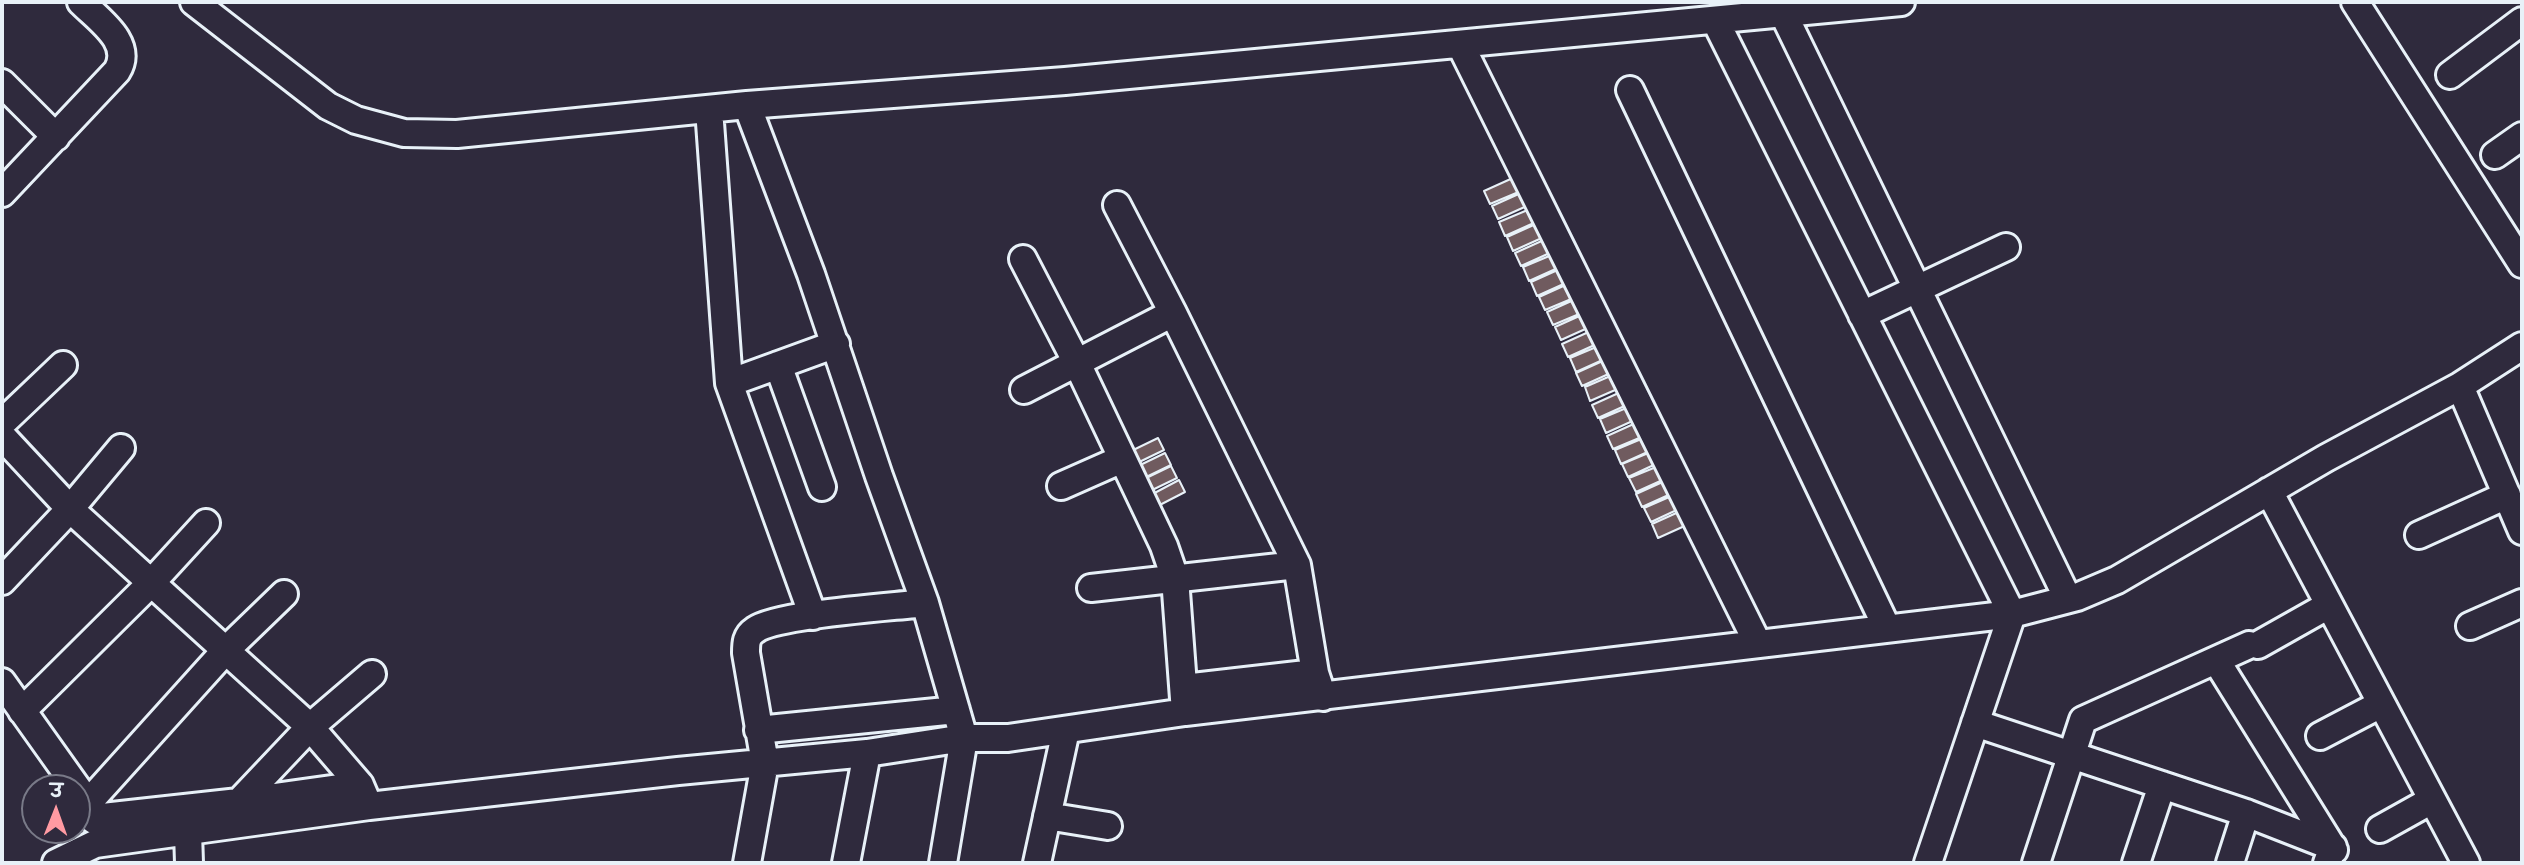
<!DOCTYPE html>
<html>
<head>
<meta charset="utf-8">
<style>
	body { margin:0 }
	#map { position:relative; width:2524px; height:865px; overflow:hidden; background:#2f2a3d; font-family:"Patrick Hand","Playpen Sans Deva",sans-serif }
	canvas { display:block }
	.frame { position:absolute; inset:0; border:4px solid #e8f1f8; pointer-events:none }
	.north { position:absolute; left:21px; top:774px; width:70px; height:70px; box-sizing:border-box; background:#2f2a3d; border:2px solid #797a88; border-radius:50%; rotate:1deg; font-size:19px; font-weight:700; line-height:28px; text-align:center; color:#e8f1f8 }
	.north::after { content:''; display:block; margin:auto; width:24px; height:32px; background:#ff9aa2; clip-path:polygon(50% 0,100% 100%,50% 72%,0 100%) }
</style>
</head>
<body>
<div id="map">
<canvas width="2524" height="865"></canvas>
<div class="frame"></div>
<div class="north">उ</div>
</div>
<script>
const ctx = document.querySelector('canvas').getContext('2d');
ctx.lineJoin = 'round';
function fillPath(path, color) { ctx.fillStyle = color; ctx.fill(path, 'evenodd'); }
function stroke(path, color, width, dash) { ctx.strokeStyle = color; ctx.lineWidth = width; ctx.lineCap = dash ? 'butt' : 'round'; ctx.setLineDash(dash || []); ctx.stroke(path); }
const building = new Path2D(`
	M1515,177L1521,191L1490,204L1484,191Z
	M1523,192L1529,205L1498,219L1492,206Z
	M1530,209L1536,222L1505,236L1499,222Z
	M1538,223L1544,237L1513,251L1507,237Z
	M1546,239L1552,252L1521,266L1515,253Z
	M1554,254L1560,267L1529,281L1523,267Z
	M1562,268L1568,282L1537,296L1531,282Z
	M1570,283L1576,297L1545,310L1539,297Z
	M1578,298L1584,312L1553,325L1547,312Z
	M1586,313L1592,326L1561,340L1555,327Z
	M1593,330L1599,343L1568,357L1562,344Z
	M1601,345L1607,358L1576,372L1570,358Z
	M1607,359L1613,372L1582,386L1576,373Z
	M1615,374L1622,387L1590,401L1585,387Z
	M1623,391L1629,404L1598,418L1592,405Z
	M1631,406L1637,419L1606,433L1600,419Z
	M1638,422L1644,436L1613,449L1607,436Z
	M1646,437L1652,450L1621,464L1615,450Z
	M1158,438L1164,450L1131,466L1125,454Z
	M1653,451L1658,463L1628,477L1622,464Z
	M1165,453L1171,465L1138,481L1132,469Z
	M1661,465L1667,478L1636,492L1629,478Z
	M1171,466L1177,478L1144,494L1138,482Z
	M1179,480L1185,492L1152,509L1147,497Z
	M1667,480L1673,493L1642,507L1636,494Z
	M1676,494L1681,508L1651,522L1644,508Z
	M1683,510L1689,524L1658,538L1652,524Z`);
fillPath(building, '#705b5f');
stroke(building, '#e8f1f8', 2);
const minor = new Path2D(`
	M194,2L328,106L356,120L404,133L457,134L747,105L1065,81L1901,2
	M2355,2L2522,264
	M1783,13L2068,599
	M1715,20L2012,614L1928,863
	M1460,44L1758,644
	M2450,75L2522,21
	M2,83L56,137
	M1630,90L1887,628
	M747,105L811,274L879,476L925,603L964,738L943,863
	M709,109L729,383L813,616
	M2495,155L2522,136
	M2,193L117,71C134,43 99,20 81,2
	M1117,205L1173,313L1297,565L1315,673L1323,697
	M1023,259L1077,363L1164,546L1175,578L1185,712
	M1862,315L2006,247
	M778,365L822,487
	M729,383L836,344
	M2460,386L2522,531
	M1024,390L1173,313
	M2,423L63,365
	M2,436L70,509L310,727L360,785L369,806
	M1061,486L1122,459
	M2269,491L2466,863
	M2419,535L2507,495
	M2,581L70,509L121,448
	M1091,588L1297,565
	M2470,626L2522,603
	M2258,645L2329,605
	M2216,660L2334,850
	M2,682L88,803L94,820
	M1184,688L1315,673
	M22,711L151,583L206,523
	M1975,723L2246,813L2333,847L2327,863
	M758,730L956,710
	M2320,736L2381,704
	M239,802L310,727L372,674
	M88,803L226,650L284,594
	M1047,816L1108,826
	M94,818L239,802L360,785
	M2380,829L2432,800
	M188,832L189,863
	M56,863L95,844L369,806L678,771L867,753L964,738H1008L1185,712L2012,614L2077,597L2117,580L2326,458L2460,386L2522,346
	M747,863L765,763L746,653C746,643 746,636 755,630C777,614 892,607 925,603
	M846,863L867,753
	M1037,863L1066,730
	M2036,863L2083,720L2249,645
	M2136,863L2162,785
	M2230,863L2246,813`);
stroke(minor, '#e8f1f8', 32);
stroke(minor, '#2f2a3d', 26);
</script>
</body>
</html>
